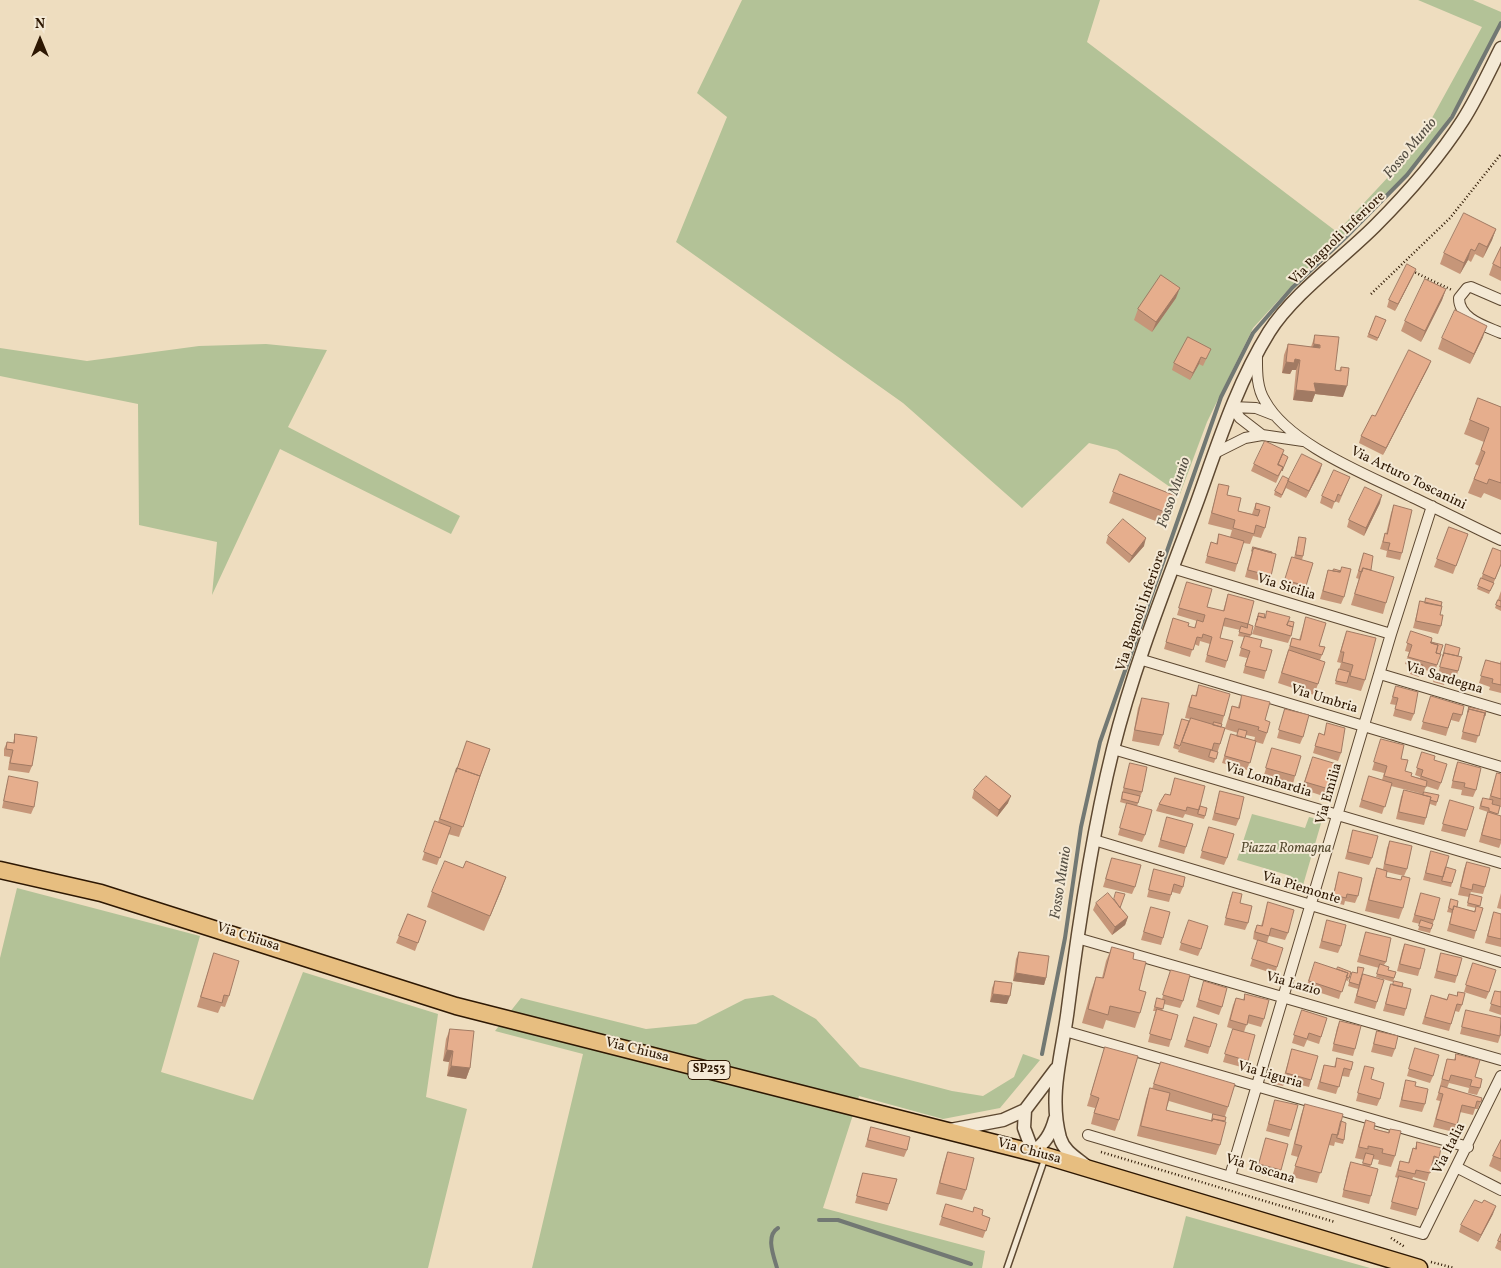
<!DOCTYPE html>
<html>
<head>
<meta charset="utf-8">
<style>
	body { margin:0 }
	#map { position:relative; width:1501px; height:1268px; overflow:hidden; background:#eeddbf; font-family:Vollkorn,serif }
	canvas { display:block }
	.north { position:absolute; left:15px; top:15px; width:50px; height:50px; -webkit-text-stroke:4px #f4e9d5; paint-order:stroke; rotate:0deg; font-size:14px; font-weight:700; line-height:20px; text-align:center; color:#2d1702 }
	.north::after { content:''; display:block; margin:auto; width:18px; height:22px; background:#2d1702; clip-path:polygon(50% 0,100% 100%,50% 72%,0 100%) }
</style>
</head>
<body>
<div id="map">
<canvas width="1501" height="1268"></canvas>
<div class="north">N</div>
</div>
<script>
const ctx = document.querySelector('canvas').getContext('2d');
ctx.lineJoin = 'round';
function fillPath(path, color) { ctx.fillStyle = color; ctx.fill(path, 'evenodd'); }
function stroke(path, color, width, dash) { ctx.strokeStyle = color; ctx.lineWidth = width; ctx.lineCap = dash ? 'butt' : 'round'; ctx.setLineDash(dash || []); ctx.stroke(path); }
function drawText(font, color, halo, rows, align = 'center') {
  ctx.font = font + ' Vollkorn,serif'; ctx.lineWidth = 4; ctx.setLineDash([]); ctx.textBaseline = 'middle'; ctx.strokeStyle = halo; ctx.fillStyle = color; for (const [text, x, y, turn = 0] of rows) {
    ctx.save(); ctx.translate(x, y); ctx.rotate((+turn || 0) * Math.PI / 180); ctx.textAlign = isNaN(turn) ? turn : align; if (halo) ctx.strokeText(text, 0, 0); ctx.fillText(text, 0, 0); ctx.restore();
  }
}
fillPath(new Path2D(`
	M742,0H1100L1087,42L1337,232L1416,147L1482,27L1418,0H1473L1501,12V20L1479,67L1450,116L1414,167L1373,212L1322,259L1308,268L1253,328L1207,422L1180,494L1117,450L1089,443L1022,508L903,403L676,242L727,117L697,93Z
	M266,344L327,350L288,427L460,516L451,534L280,449L212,595L217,542L139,525L138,404L0,376V348L87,361L199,346Z
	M1252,814L1305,828L1309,817L1322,820L1301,892L1288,889L1291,876L1237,860Z
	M17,888L200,936L161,1072L253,1100L303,972L438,1014L426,1097L467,1109L428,1268H0V958Z
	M773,995L816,1019L860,1067L952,1091L983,1096L1014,1077L1023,1054L1040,1060L1000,1108L943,1119L859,1096L823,1208L985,1251L982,1268H532L583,1054L495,1031L521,998L646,1029L696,1024L745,999Z
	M1186,1216L1370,1268H1173Z`), '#b3c297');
stroke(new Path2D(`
	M1042,1054L1065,938L1081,827L1100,742L1221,397L1253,333L1292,288L1346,237L1407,175L1452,117L1501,23
	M819,1220H838L971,1264
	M777,1268C774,1257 765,1236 778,1228`), '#727873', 4);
const service = new Path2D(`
	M1007,1268L1045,1158`);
const minor = new Path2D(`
	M1501,300L1471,287L1467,288L1459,298C1459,319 1485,326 1501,333
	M1257,353C1257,369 1256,387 1265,401C1289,445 1368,475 1412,497C1442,511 1471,526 1501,540
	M1262,435L1240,418L1232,407L1256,408L1274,415
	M1217,452L1245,438L1262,435L1303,441
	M1172,568L1391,634
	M1139,659L1501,767
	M1380,674L1501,710
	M1113,749L1501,863
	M1094,840L1501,962
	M1077,938L1501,1060
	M1065,1031L1468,1147
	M1088,1135L1423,1234L1501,1076
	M1456,1167L1501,1190
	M1230,1176L1391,634L1432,506`);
const tertiary = new Path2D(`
	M1025,1110L1024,1128L1033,1152C1045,1143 1051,1134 1055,1119
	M950,1130L1003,1120L1025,1110L1056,1069
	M1085,1165C1075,1157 1064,1151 1060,1138C1048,1094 1063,1051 1068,1008C1079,921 1092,834 1113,749C1134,665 1166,586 1196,505C1217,447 1236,385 1269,332C1293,294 1342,259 1375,226C1408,193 1438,159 1463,120C1477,98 1489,72 1501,48`);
const primary = new Path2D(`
	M0,870L101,893L456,1006L1046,1156L1419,1268`);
stroke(service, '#5d4831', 8);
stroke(minor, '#5d4831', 12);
stroke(tertiary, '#5d4831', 15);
stroke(primary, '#2d1702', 19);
stroke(new Path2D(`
	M1412,271L1452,290
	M1371,294L1450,218L1501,154
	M1101,1152L1335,1222
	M1391,1238L1405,1247
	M1431,1262L1454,1268`), '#2d1702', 2.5, [1, 2.5]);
stroke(service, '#f4e9d5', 5);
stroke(minor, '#f4e9d5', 10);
stroke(tertiary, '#f4e9d5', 12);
stroke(primary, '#e7be80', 16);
fillPath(new Path2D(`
	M1496,229L1492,240L1483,258L1475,254L1471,262L1468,260L1460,274L1440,264L1444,253Z
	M1501,247V281L1489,275L1493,264Z
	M1416,269L1413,276L1395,311L1387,307L1389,300Z
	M1446,289L1442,300L1421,342L1401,331L1405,321Z
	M1176,298L1152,332L1134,320L1138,309Z
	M1376,316L1386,320L1377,341L1367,337Z
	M1315,335L1335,370L1339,371L1341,367L1343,397L1315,394L1312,402L1293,400L1296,370H1292L1290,374L1282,373L1284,355L1288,344L1311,347Z
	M1483,337L1470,364L1438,349L1442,338Z
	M1211,349L1203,366L1199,364L1190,380L1172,370L1174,363Z
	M1431,361L1428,368L1383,455L1359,443L1361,436L1375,416Z
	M1478,398L1501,407V500L1484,493L1481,498L1468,493L1479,466L1475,464L1484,442L1464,434Z
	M1283,454L1288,457L1276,483L1251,471L1254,464Z
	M1320,471L1306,498L1286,488L1281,498L1274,495L1275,491L1289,479Z
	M1120,474L1176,496L1166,525L1109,503Z
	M1350,477L1339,503L1335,501L1332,509L1320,503L1322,496Z
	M1219,484L1238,511L1252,514L1256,503L1270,507L1265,528L1261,538L1253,536L1250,544L1243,543L1235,572L1205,563L1211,542L1216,544L1219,534L1230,537L1232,530L1208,524L1216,495Z
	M1380,503L1364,536L1347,527L1349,520Z
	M1394,505L1402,553L1400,560L1386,557L1387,551L1380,549L1385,533L1386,534L1391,513Z
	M1449,527L1468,534L1453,574L1434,567Z
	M1108,536L1144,546L1129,563L1106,543Z
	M1299,537L1303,556L1302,560L1298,559L1306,586L1304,593L1283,587L1292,557L1294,558Z
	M1493,548L1501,565L1489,594L1477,589Z
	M1252,551L1272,553L1271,576L1268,583L1245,577Z
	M1364,553L1371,570L1386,603L1383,614L1351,605L1359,579L1356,578Z
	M1328,570L1344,597L1341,604L1320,599Z
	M1187,582L1207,607L1223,611L1228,594L1248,624L1253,626L1250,637L1260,647L1266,671L1264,679L1243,673L1247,658L1239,656L1244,637L1238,636L1240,630L1223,626L1220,638L1227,661L1225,668L1205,662L1210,644L1200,641L1199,646L1194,644L1190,657L1164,649L1173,618L1188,626L1194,628L1197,621L1177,615Z
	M1501,591V611L1495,608Z
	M1426,598L1440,615L1441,626L1438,634L1413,628L1418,609L1420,601L1425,602Z
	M1259,613L1291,636L1288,643L1252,634Z
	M1306,617L1319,646L1325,647L1320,660L1318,684L1314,695L1278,683L1292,638L1299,640Z
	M1347,631L1365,680L1361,691L1335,684L1341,663L1337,662L1343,642Z
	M1411,631L1437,665L1435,673L1422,669L1419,677L1410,674L1412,666L1405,664L1409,652L1405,651Z
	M1446,644L1458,656V671L1456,679L1439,674L1447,677L1444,685L1433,682L1436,673L1438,674Z
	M1486,660L1500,663L1501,660V693L1489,690L1490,687L1479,683Z
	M1199,685L1224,716L1221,727L1225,728L1232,706L1238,707L1242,695L1265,720L1267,733L1263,744L1256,742L1247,770L1222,763L1231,734L1237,736L1238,733L1225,729L1214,763L1178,752L1190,719L1185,718L1188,706L1192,695L1195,696ZM1246,735L1255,737L1254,741L1245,738Z
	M1396,686L1414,714L1411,721L1393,716L1396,705L1390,704Z
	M1431,696L1462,715L1459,722L1451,720L1446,736L1421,729Z
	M1142,698L1163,735L1159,746L1132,741L1138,708Z
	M1469,707L1485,716L1484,720H1483L1476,743L1461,739Z
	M1285,709L1303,737L1300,744L1277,738Z
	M1182,719L1189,721L1179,750L1173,748Z
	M1327,723L1341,753L1338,761L1313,753L1319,733L1324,735Z
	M15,734L32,766L29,773L8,770L10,757L4,756V749L7,742L13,743Z
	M1381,739L1401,759L1405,771L1411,776L1420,778V777L1415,775L1422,752L1434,760L1441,783L1438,790L1426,786L1424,792L1437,802L1436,806L1430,804L1424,825L1396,819L1401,797L1404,790L1423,794L1391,786L1382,814L1359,807L1369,776L1382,780L1384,773L1372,770Z
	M467,741L490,749L459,837L448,834L437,865L422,860L435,821L438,822Z
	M1272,748L1295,776L1293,784L1264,775Z
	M1458,762L1476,790L1473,797L1461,795L1462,790L1451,788L1455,770Z
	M1130,763L1142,792L1137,806L1145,835L1142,842L1118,835L1127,804L1120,802L1128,771Z
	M1310,764L1340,765L1334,785L1331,784L1326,797L1302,789Z
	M1497,773L1501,774V807L1492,804L1500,806L1497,815L1501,816V843L1499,848L1479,842L1485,820L1488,812L1479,809L1481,801L1489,799Z
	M9,776L34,807L31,814L2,808L7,784Z
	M1175,778L1200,806L1205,816L1204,819L1185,814L1183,818L1156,811L1159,804L1170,795Z
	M974,790L1008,803L997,817L972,798Z
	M1220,791L1239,819L1236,826L1212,820Z
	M1450,800L1467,830L1465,837L1441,831Z
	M1167,817L1186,847L1184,854L1158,847Z
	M1209,827L1227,858L1224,865L1200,858Z
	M1353,830L1372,858L1369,865L1345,859Z
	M1390,841L1407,869L1404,876L1387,872L1386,877L1401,880L1402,876L1403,908L1399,919L1365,911L1373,879L1377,868L1383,869L1387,848Z
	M1431,851L1446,867L1452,883L1451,887L1423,880Z
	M1112,858L1135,887L1132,894L1103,887Z
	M1467,862L1485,887L1483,894L1471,892L1470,894L1482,897L1479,907L1476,931L1474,939L1447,931L1452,913L1447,912L1451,899L1457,907L1474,911L1476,908L1467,906L1469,897L1458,895L1464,869Z
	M463,868L506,877L484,931L427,907L432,892Z
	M1154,869L1183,887L1180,894L1172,892L1169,902L1147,897Z
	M1339,872L1358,896L1355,903L1345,901L1344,905L1331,902L1337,880Z
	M1233,892L1240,903L1248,923L1245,930L1224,925L1230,899Z
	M1421,893L1434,920L1430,933L1418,930L1420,924L1412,922Z
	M1501,893V909L1497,908Z
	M1268,902L1288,933L1285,940L1269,936L1267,943L1277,967L1275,974L1250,966L1258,941L1253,939L1254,932L1257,925L1261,926Z
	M1096,903L1120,908L1128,917L1125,925L1112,935L1093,910Z
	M1151,907L1163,938L1161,945L1141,940Z
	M1494,912L1501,914V947L1485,943Z
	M408,914L426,921L415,951L396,943Z
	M1327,920L1341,946L1338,953L1319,948Z
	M1186,927L1201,949L1198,956L1179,950Z
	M1366,932L1386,962L1384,965L1388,970L1396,972L1393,982L1376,977L1379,968L1357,962Z
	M1405,944L1420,969L1418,976L1397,971L1402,951Z
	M1112,947L1133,959L1139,990L1140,1013L1135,1028L1106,1020L1103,1029L1082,1023L1091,991L1096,977L1102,978L1106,961Z
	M1019,952L1046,978L1044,985L1013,981L1016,959Z
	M214,953L229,996L225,1007L221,1006L218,1013L197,1007Z
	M1441,953L1457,976L1455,983L1434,978L1439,961Z
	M1473,963L1489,992L1486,999L1464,992Z
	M1337,969L1351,972L1348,981L1345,980L1339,999L1306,988L1312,970Z
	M1171,970L1183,1001L1180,1008L1164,1004L1162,1010L1171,1040L1169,1047L1148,1042L1156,1011H1153L1156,1001L1162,999Z
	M1352,972L1362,978L1377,1002L1375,1009L1354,1003L1358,989L1348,986Z
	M995,981L1007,1004L990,1002L992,988Z
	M1391,984L1402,987L1406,1009L1404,1016L1383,1011Z
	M1202,988L1222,1007L1219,1015L1196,1007Z
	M1501,990V1015L1489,1011L1495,991L1500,992Z
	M1245,994L1264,1019L1261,1027L1247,1023L1244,1032L1248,1061L1245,1068L1223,1062L1233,1029L1227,1027L1233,1005L1236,998L1243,1000Z
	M1449,994L1462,1005L1459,1012L1455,1011L1449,1031L1422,1024L1431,995L1447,999Z
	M1302,1010L1327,1018L1319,1044L1307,1040L1304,1047L1292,1043Z
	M1466,1010L1501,1034L1498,1043L1460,1034Z
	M1194,1017L1210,1047L1208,1054L1184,1047Z
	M1340,1021L1355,1049L1353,1056L1332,1051L1337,1028Z
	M450,1029L470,1068L466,1079L447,1076L449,1062L443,1061L446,1039Z
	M1377,1031L1395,1049L1392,1057L1371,1052Z
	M1105,1047L1119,1120L1115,1131L1091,1124L1095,1108L1087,1106Z
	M1415,1048L1433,1076L1430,1083L1407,1076Z
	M1292,1049L1311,1080L1309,1087L1285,1081L1283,1086L1275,1084L1278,1075L1284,1076Z
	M1456,1054L1475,1077L1480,1088L1477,1095L1468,1093L1469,1088L1449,1083L1447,1088L1440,1086L1447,1059L1454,1060Z
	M1337,1058L1351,1070L1349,1077L1342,1076L1336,1094L1317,1089L1324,1065L1334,1067Z
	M1161,1062L1228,1107L1225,1116L1220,1145L1216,1155L1137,1136L1146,1099L1150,1088L1152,1089ZM1169,1101L1213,1114L1211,1121L1166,1110Z
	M1365,1066L1380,1099L1377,1106L1356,1101Z
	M1406,1080L1415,1086L1425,1104L1422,1112L1399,1107L1404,1087Z
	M1441,1086L1482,1098L1478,1109H1475L1473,1115L1460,1112L1454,1132L1433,1127L1440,1101L1436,1100Z
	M1275,1100L1291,1130L1289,1137L1266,1131Z
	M1305,1104L1341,1121L1344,1140L1343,1144L1335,1142L1334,1146L1329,1145L1317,1183L1292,1177L1298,1157L1291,1155L1301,1115Z
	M1366,1120L1374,1129L1388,1132L1390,1129L1395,1156L1391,1167L1378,1164L1379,1160L1373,1159L1370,1167L1371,1196L1369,1204L1342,1197L1348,1169L1351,1162L1362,1165L1364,1160L1355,1158L1362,1131Z
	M871,1127L907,1150L904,1157L865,1147Z
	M1266,1138L1281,1170L1278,1177L1257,1171Z
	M1501,1140V1172L1489,1166L1493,1156Z
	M1417,1142L1439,1158L1436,1165L1432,1164L1427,1181L1413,1177L1412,1180L1418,1209L1416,1216L1390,1209L1398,1178L1395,1177L1400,1161L1408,1163L1413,1148H1415Z
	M948,1152L966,1190L962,1200L936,1194L944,1163Z
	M863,1173L897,1179L887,1211L855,1203L861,1180Z
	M946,1204L990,1218L983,1238L939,1225Z
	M1493,1214L1478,1242L1459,1232L1461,1225Z
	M1501,1234V1251L1495,1248Z`), '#c69679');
fillPath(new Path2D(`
	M1496,229L1492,240L1483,258L1487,247Z
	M1471,249L1468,260L1460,274L1464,263Z
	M1416,269L1413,276L1395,311L1398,304Z
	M1180,288L1176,298L1152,332L1156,322Z
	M1446,289L1442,300L1421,342L1425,331Z
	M1487,326L1483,337L1470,364L1474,354Z
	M1314,344L1320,345L1316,356L1310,355Z
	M1201,357L1199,364L1190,380L1193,373Z
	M1295,359L1300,360L1296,370H1292L1290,374L1282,373L1286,362Z
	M1431,361L1428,368L1383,455L1386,448Z
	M1314,383L1347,386L1343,397L1315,394L1312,402L1293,400L1296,390Z
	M1322,464L1320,471L1306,498L1309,491Z
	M1382,495L1380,503L1364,536L1366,528Z
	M1146,538L1144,546L1129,563L1132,556Z
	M1011,796L1008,803L997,817L999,810Z
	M506,877L501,891L484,931L490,916Z
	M1128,917L1125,925L1112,935L1115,927Z
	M1016,973L1046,978L1044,985L1013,981Z
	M993,994L1010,996L1007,1004L990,1002Z
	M447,1050L453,1051L449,1062L443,1061Z
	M451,1066L470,1068L466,1079L447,1076Z
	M1496,1206L1493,1214L1478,1242L1481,1235Z`), '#a17a63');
const building = new Path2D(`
	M1464,213L1496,229L1487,247L1479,243L1475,251L1471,249L1464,263L1444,253Z
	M1501,247V268L1493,264Z
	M1407,264L1416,269L1398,304L1389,300Z
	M1161,275L1180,288L1156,322L1138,309Z
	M1425,279L1446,289L1425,331L1405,321Z
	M1455,310L1487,326L1474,354L1442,338Z
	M1376,316L1386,320L1378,338L1369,334Z
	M1315,335L1339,337L1335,370L1341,371V367L1349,368L1347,386L1314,383L1316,392L1296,390L1300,360L1295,359L1294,363L1286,362L1288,344L1320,348V345L1314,344Z
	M1188,337L1211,349L1206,359L1201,357L1193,373L1174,363Z
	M1409,350L1431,361L1386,448L1361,436L1372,415L1375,416Z
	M1478,398L1501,407V483L1489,479L1487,484L1474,479L1485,452L1481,450L1489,428L1470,420Z
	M1265,441L1284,450L1278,464L1283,467L1278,476L1254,464Z
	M1283,454L1288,457L1282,471L1283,467L1278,465Z
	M1302,454L1322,464L1309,491L1288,481Z
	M1334,470L1350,477L1341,496L1338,494L1335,502L1322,496Z
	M1120,474L1176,496L1170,514L1113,492Z
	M1283,476L1289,479L1282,495L1275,491Z
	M1219,484L1229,486L1227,495L1241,498L1238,511L1258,516L1260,510L1255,509L1256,503L1270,507L1265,528L1256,525L1254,534L1233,528L1235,520L1212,513Z
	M1365,487L1382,495L1366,528L1349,520Z
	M1394,505L1412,510L1402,553L1388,550L1390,543L1383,542L1385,533L1387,534Z
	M1123,519L1146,538L1132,556L1108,536Z
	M1449,527L1468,534L1456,566L1437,559Z
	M1219,534L1244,541L1237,564L1207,556L1211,542L1217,544Z
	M1299,537L1306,538L1303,556L1296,555Z
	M1253,547L1272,552V553L1254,548L1252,551Z
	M1254,548L1276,554L1271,576L1248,570Z
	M1493,548L1501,551V564L1495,579L1483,574Z
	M1364,553L1373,556L1371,570L1363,568L1362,572L1359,571Z
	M1292,557L1313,563L1306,586L1285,580Z
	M1342,567L1351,569L1344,597L1323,591L1328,570L1340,572Z
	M1363,568L1394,577L1386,603L1355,594Z
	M1334,569L1341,571L1340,572L1333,571Z
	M1481,578L1494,583L1490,591L1478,586Z
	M1187,582L1212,589L1207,607L1224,611L1228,594L1254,601L1248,624L1225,618L1220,638L1233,641L1227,661L1207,655L1212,637L1203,634L1202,638L1197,637L1193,650L1166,642L1173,618L1189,623L1188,626L1195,628L1197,620L1203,622L1205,615L1179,608Z
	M1426,598L1442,602L1441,606L1425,603Z
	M1498,600L1501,601V607L1496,605Z
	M1420,601L1442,606L1440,615H1443L1441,626L1416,621Z
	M1267,611L1290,617L1287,625L1293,627L1291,636L1255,626L1258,616L1265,618Z
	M1259,613L1265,614L1264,618L1258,616L1257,620Z
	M1306,617L1326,623L1319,646L1325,647L1322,655L1290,646L1292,638L1300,640Z
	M1289,621L1294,622L1293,627L1287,625Z
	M1248,624L1253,626L1251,635L1239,632L1241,626L1247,628Z
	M1347,631L1376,638L1365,680L1350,676L1353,665L1342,662L1344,652H1341Z
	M1411,631L1432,638L1431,643L1438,645L1436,653L1441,654L1437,665L1408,657L1412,645L1407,643Z
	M1245,636L1262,640L1260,647L1272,650L1266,671L1245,666L1250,651L1241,648Z
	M1431,642L1443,645L1440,654L1436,653L1438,645L1431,643Z
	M1446,644L1460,648L1458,656L1444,653L1443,656Z
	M1289,650L1325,662L1318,684L1282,673Z
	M1444,653L1462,657L1458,671L1440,667Z
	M1486,660L1501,664V685L1492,683L1493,679L1481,676Z
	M1413,662L1423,665L1420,673L1411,671Z
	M1339,669L1350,672L1347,683L1336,681Z
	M1436,673L1447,677L1445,682L1434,678Z
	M1199,685L1230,694L1224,716L1189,707L1192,695L1196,696Z
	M1396,686L1418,692L1414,714L1395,709L1398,698L1393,697Z
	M1242,695L1270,702L1265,720L1270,722L1267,733L1258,730L1259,727L1229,719L1232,706L1239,708Z
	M1431,696L1464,706L1462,715L1453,713L1448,728L1423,722Z
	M1142,698L1169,703L1163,735L1135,730Z
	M1469,707L1486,711L1485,716H1484L1485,713L1469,709L1468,712Z
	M1285,709L1309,715L1303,737L1279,730Z
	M1469,709L1485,713L1479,736L1463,732Z
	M1191,718L1225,728L1220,744L1214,743L1212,750L1182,742Z
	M1182,719L1189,721L1180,746L1175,744Z
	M1214,722L1222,724L1221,727L1213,725Z
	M1327,723L1345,728L1341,753L1315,746L1319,733L1324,735Z
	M1239,729L1247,731L1245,738L1237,736Z
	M15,734L37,737L32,766L10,763L13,750L6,749L7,742L14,743Z
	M1231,734L1256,741L1250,763L1225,756Z
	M1381,739L1404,745L1401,759L1408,760L1405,771L1412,773L1411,776L1427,781L1426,787L1384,776L1387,766L1374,762Z
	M467,741L490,749L480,776L457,768L456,772Z
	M1272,748L1301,756L1295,776L1266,768Z
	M1211,750L1218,752L1216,759L1209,757Z
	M1422,752L1435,756L1434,760L1447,764L1441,783L1421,776L1423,770L1417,768Z
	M1313,757L1340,765L1336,778L1333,777L1329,789L1305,782Z
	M1458,762L1481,768L1476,790L1464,787L1465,783L1453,781Z
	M1130,763L1147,767L1142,792L1124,788Z
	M457,768L480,776L463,827L440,819Z
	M1497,773L1501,774V799L1491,796Z
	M9,776L38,782L34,807L4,801Z
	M986,776L1011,796L999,810L974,790Z
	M1369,776L1392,783L1385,807L1362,800Z
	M1175,778L1205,786L1199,810L1187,807L1186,811L1159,804L1165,794L1170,795Z
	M1404,790L1431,797L1426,818L1399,812Z
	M1220,791L1244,797L1239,819L1215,813Z
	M1123,792L1140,796L1138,803L1122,799Z
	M1424,792L1439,795L1437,802L1430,800L1431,797L1423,795Z
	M1483,798L1493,800L1492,804L1500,806L1498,814L1489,811V808L1481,806Z
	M1450,800L1474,807L1467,830L1443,824Z
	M1127,803L1152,810L1145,835L1120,828Z
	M1200,806L1207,808L1205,816L1198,814Z
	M1488,812L1501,816V840L1482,835Z
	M1167,817L1193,824L1186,847L1161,840Z
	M435,821L451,827L440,858L424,852Z
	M1209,827L1234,834L1227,858L1202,851Z
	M1353,830L1378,836L1372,858L1348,852Z
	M1390,841L1412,846L1407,869L1385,864Z
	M1431,851L1449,856L1443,877L1426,873Z
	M1112,858L1141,865L1135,887L1106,879Z
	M445,861L463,868L466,861L506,877L490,916L432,892Z
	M1467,862L1490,868L1485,887L1473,884L1472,890L1461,887Z
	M1446,867L1456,870L1452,883L1442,881Z
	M1377,868L1387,871L1386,877L1401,880L1402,876L1410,878L1403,908L1369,900Z
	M1154,869L1185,877L1183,887L1174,884L1171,895L1149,890Z
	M1339,872L1362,878L1358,896L1347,894L1346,898L1334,895Z
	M1116,892L1125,894L1120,908L1114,899Z
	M1233,892L1242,894L1240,903L1252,906L1248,923L1226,918Z
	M1108,893L1128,917L1115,927L1096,903Z
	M1421,893L1440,898L1434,920L1415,915Z
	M1470,894L1482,897L1480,906L1468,903Z
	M1451,899L1458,901L1457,907L1454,906L1453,910L1449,908Z
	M1268,902L1294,910L1288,933L1271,928L1269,936L1255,932L1257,925L1262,926Z
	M1454,906L1475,912L1476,906L1483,908L1476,931L1450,924Z
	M1151,907L1170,912L1163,938L1144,932Z
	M1494,912L1501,914V939L1488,936Z
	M408,914L426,921L418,943L399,936Z
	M1189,920L1208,926L1201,949L1181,943Z
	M1327,920L1346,925L1341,946L1322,941Z
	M1421,920L1433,924L1431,929L1419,926Z
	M1366,932L1391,938L1386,962L1360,955Z
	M1258,940L1283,948L1277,967L1252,959Z
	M1405,944L1425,949L1420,969L1400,964Z
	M1112,947L1134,953L1133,959L1146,962L1139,990L1146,992L1140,1013L1110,1006L1108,1015L1088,1009L1096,977L1103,978Z
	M1019,952L1049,956L1046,978L1016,973Z
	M214,953L239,961L229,996L224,995L222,1003L201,997Z
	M1441,953L1462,958L1457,976L1437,971Z
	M1315,962L1348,973L1342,992L1309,981Z
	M1473,963L1496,970L1489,992L1466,985Z
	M1380,964L1389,967L1388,970L1396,972L1394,978L1377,974Z
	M1338,967L1351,972L1349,978L1346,977L1348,973L1337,969Z
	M1358,967L1364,968L1359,985L1349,982L1352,972L1357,973Z
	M1171,970L1190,975L1183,1001L1163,995Z
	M1363,974L1384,980L1377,1002L1357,996Z
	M995,981L1012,983L1010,996L993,994Z
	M1204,981L1227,988L1222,1007L1199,1000Z
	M1394,981L1403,983L1402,987L1393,985Z
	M1391,984L1411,989L1406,1009L1386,1004Z
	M1495,991L1501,992V1007L1491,1004Z
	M1458,992L1465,993L1462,1005L1457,1004L1451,1024L1425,1017L1431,995L1447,1000L1449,994L1457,996Z
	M1245,994L1269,1000L1264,1019L1249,1015L1247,1025L1230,1020L1236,998L1244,1000Z
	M1157,998L1165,1000L1163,1009L1155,1007Z
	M1157,1009L1178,1015L1171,1040L1150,1034Z
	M1302,1010L1327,1018L1321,1037L1309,1033L1307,1039L1294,1035Z
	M1466,1010L1501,1018L1500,1036L1462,1027Z
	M1194,1017L1217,1024L1210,1047L1187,1040Z
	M1340,1021L1361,1026L1355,1049L1334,1044Z
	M450,1029L474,1031L470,1068L451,1066L453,1051L447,1050Z
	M1233,1029L1255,1035L1248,1061L1225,1054Z
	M1377,1031L1398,1036L1395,1049L1374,1044Z
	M1105,1047L1138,1056L1119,1120L1094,1113L1099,1098L1091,1095Z
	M1415,1048L1439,1055L1433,1076L1409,1069Z
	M1292,1049L1318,1056L1311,1080L1286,1073Z
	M1456,1054L1480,1060L1475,1077L1482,1079L1480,1088L1470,1086L1472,1080L1451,1075L1449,1081L1442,1079L1447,1059L1455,1060Z
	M1337,1058L1353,1062L1351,1070L1344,1068L1339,1087L1320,1082L1324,1065L1335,1067Z
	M1161,1062L1235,1084L1228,1107L1154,1084Z
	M1365,1066L1374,1068L1371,1079L1384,1083L1380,1099L1358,1093Z
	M1278,1075L1286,1077L1285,1083L1277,1080Z
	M1406,1080L1416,1082L1415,1086L1428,1089L1425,1104L1402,1100Z
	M1441,1086L1482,1098L1481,1102L1477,1101L1475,1108L1462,1105L1457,1125L1436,1119L1443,1094L1439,1093Z
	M1150,1088L1170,1093L1166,1110L1212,1121L1213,1119L1226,1122L1220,1145L1141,1126Z
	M1275,1100L1298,1105L1291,1130L1269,1124Z
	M1305,1104L1343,1114L1338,1135L1332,1134L1321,1173L1295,1166L1302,1146L1295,1144Z
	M1213,1114L1226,1117L1225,1121L1213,1119L1212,1121Z
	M1366,1120L1375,1123L1374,1129L1389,1133L1390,1129L1401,1131L1395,1156L1382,1153L1383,1149L1368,1146V1149L1359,1147Z
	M1341,1121L1346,1123L1344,1140L1337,1138Z
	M871,1127L910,1137L907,1150L868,1140Z
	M1266,1138L1288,1144L1281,1170L1259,1164Z
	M1501,1140V1159L1493,1156Z
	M1417,1142L1441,1148L1439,1158L1434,1156L1430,1173L1416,1170L1415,1174L1398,1170L1400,1161L1409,1163L1413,1148L1416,1149Z
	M948,1152L974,1158L966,1190L940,1183Z
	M1366,1153L1374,1155L1371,1165L1363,1163Z
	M1351,1162L1378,1169L1371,1196L1344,1190Z
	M863,1173L897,1179L889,1204L857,1196Z
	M1399,1176L1425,1183L1418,1209L1392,1202Z
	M1475,1200L1482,1203L1484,1200L1496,1206L1481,1235L1461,1225Z
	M946,1204L973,1212L974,1207L983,1210L982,1215L990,1218L986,1231L942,1217Z
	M1501,1234V1242L1498,1241Z`);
fillPath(building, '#e6ae8d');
stroke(building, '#a17a63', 1);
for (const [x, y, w] of [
	[709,1070,42]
]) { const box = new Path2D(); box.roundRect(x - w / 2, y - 9.5, w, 19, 4); ctx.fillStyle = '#f4e9d5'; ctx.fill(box); stroke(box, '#2d1702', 1); }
drawText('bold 12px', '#2d1702', null, [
	["SP253",709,1070]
]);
drawText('14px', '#2d1702', '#f4e9d5', [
	["Via Bagnoli Inferiore",1338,239,-44],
	["Via Arturo Toscanini",1408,479,26],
	["Via Sicilia",1286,588,17],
	["Via Bagnoli Inferiore",1142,611,-71],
	["Via Sardegna",1444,679,17],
	["Via Umbria",1324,700,17],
	["Via Lombardia",1268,781,17],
	["Via Emilia",1330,794,-74],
	["Via Piemonte",1301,889,17],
	["Via Chiusa",248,938,18],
	["Via Lazio",1293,985,16],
	["Via Chiusa",637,1051,14],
	["Via Liguria",1270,1076,16],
	["Via Italia",1450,1149,-63],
	["Via Chiusa",1029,1152,15],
	["Via Toscana",1260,1170,17]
]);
drawText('italic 14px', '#554a2f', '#f4e9d5', [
	["Piazza Romagna",1286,849]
]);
drawText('italic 15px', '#554f44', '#f4e9d5', [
	["Fosso Munio",1411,149,-50],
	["Fosso Munio",1175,493,-71],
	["Fosso Munio",1062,883,-81]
]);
</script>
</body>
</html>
